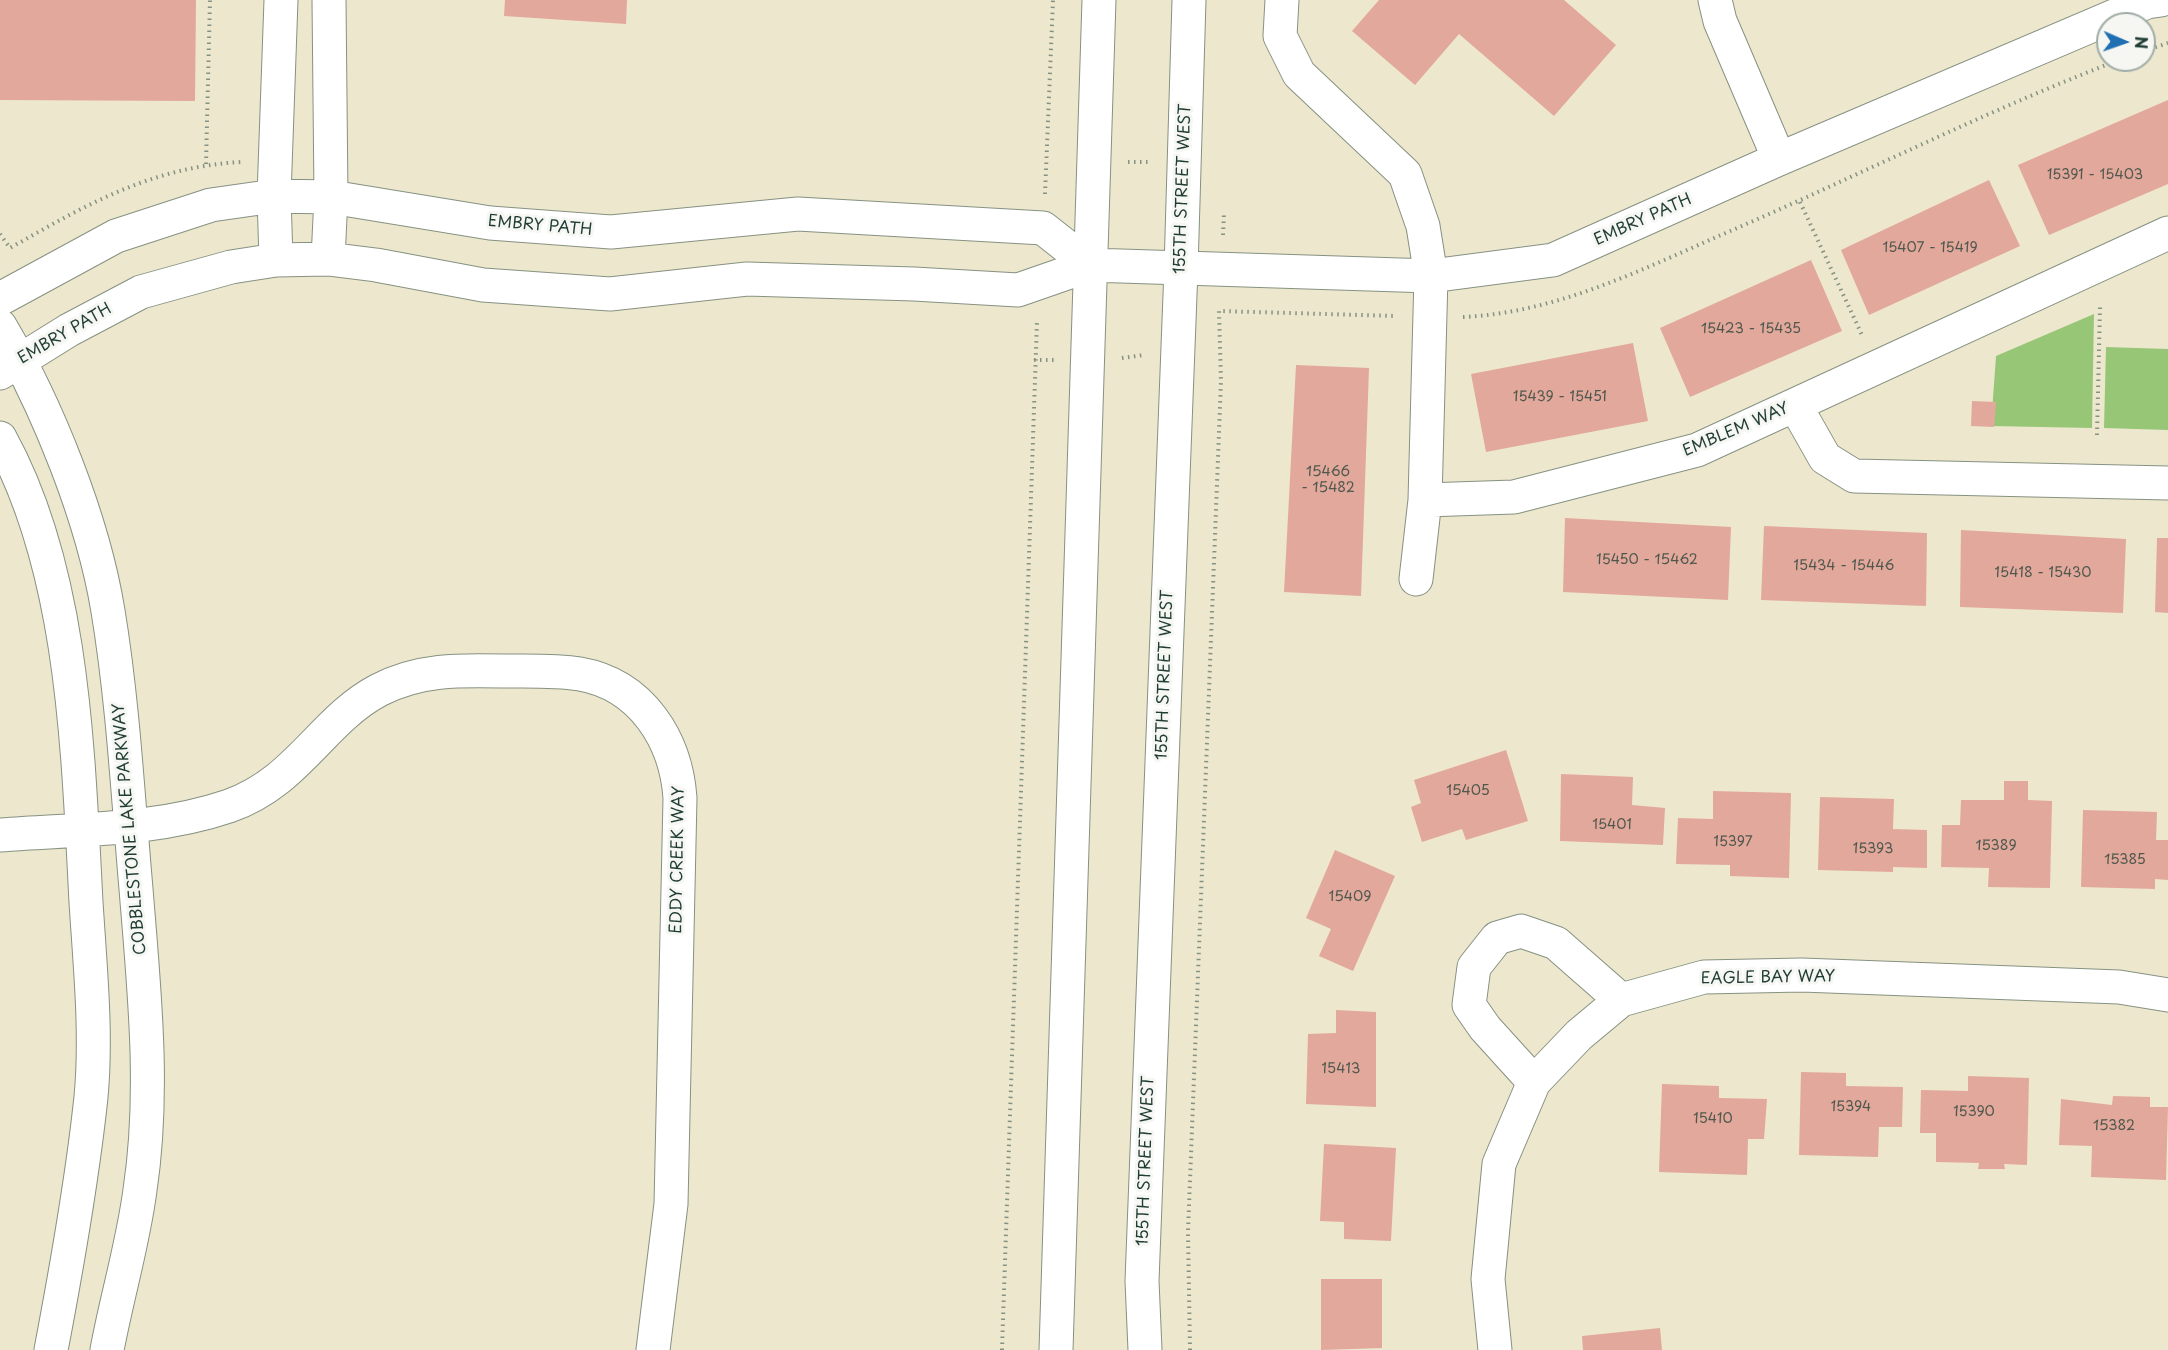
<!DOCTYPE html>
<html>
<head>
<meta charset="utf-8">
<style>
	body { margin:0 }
	#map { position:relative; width:2168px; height:1350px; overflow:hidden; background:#ede7ce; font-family:"Playpen Sans",sans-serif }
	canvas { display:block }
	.north { position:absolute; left:2096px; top:12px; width:60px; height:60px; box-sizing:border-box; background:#f6f6f2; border:2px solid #a0aca6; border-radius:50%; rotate:92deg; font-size:16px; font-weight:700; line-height:24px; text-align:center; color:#1f3d34 }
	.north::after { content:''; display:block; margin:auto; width:21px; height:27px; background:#1f6fb2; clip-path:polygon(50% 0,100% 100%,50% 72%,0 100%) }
</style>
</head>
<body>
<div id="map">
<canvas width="2168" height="1350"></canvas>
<div class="north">N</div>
</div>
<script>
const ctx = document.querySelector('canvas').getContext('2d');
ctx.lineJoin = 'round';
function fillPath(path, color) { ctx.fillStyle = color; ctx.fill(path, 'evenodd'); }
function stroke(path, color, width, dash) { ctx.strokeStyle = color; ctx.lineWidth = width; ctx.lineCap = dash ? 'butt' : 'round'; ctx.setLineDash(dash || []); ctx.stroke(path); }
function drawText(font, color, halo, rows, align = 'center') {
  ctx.font = font + ' "Playpen Sans",sans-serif'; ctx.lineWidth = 6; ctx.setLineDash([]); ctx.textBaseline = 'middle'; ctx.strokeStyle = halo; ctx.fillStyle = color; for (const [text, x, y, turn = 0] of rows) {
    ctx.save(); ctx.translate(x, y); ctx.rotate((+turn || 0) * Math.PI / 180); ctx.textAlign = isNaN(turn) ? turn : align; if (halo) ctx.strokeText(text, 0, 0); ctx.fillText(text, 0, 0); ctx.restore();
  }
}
fillPath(new Path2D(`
	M2094,314L2092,428L1991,426L1996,356Z
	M2106,347L2168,349V430L2104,428Z`), '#97c776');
fillPath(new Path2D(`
	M0,0H196L195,101L0,100Z
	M505,0H627L626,24L504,16Z
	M1379,0H1564L1616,45L1554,116L1459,34L1415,85L1352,31Z
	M2168,100V184L2049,235L2018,165Z
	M1989,180L2020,246L1869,315L1841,250Z
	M1811,260L1842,331L1690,397L1660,328Z
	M1633,343L1648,421L1486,452L1471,374Z
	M1296,365L1369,368L1361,596L1284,592Z
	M1972,401L1996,402L1994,427L1971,426Z
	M1565,518L1731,527L1728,600L1563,592Z
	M1764,526L1927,533L1926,606L1761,600Z
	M1961,530L2126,539L2123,613L1960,607Z
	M2157,538H2168V613L2155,612Z
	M1506,750L1528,821L1466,840L1462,829L1422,842L1411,807L1421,803L1414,780Z
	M1561,774L1633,777L1632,805L1665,808L1663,845L1560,841Z
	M2004,781H2028V800L2052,801L2050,888L1988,887L1989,868L1941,867L1942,825H1960L1961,800H2004Z
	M1713,791L1791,793L1789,878L1730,876V865L1676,864L1678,818L1713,819Z
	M1820,797L1894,799L1893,829L1927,830V868L1893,867V872L1818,870Z
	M2083,810L2157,812L2156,840H2168V880L2155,879V889L2081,887Z
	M1335,850L1395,876L1353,971L1319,956L1331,929L1306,918Z
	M1336,1010L1376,1012V1107L1306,1104L1308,1034L1336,1033Z
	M1801,1072L1846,1073V1086L1903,1087L1902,1127H1879L1878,1157L1799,1155Z
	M1968,1076L2029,1078L2027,1165L2004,1164L2005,1169H1978L1979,1163L1936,1162V1133H1920L1921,1090L1968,1091Z
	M1662,1084L1719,1086V1098L1767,1099L1764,1139H1748L1747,1175L1659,1172Z
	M2113,1096L2150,1097V1107H2168L2166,1180L2091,1177L2092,1146L2059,1145L2061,1099L2112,1105Z
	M1324,1144L1396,1148L1391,1241L1344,1239V1222L1320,1221Z
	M1321,1279H1382V1348L1321,1350Z
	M1660,1328L1662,1350H1583L1582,1336Z`), '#e2a89b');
const minor = new Path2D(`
	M1282,0L1280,36L1299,74L1405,174L1423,226L1431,276L1425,500L1514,497L1697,450L2168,233
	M1715,0L1720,21L1779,159
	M328,259L331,197L329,0
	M276,260L274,196L281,0
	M0,299L116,236L211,205L274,196L331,197L490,223L611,232L798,214L1043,228L1090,265
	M0,326C47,405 93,519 108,611C123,702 128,797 136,889C144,988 155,1091 140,1190C133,1244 117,1296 107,1350
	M0,373L69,330L141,292L231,267L276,260L328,259L376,265L483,285L610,294L747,279L914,284L1018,290L1090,265L1431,276L1553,260L1779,159L2147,2L2161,0
	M1795,405L1825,458L1854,476L2168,483
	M0,438C74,572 78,752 86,902C90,966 97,1033 91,1097C82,1182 67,1266 51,1350
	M1416,579L1425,500
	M0,835C76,829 156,831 229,806C298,782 322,720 379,690C419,669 459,670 503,671C528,671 555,670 580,674C642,685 676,740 680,798L671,1204L653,1350
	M1534,1082L1485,1028L1469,1005L1474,967L1497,938L1521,931L1556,943L1621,1000
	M1056,1350L1099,0
	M1145,1350L1142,1281L1181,269L1189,0
	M1495,1350L1488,1279L1499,1164L1534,1082L1579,1035L1621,1000L1704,977L1802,975L2119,987L2168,995`);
stroke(minor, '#869281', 35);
stroke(new Path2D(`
	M2144,51L2168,43
	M1128,162H1150
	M206,164L210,0
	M1045,194L1053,0
	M1800,202L1862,335
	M0,234L10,248C86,205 151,167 241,162
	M1223,235L1224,213
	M1463,317C1554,313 1639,271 1721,235C1854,178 1983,112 2119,60
	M1122,358L1144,355
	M1034,360H1055
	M2097,435L2100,307
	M1002,1350L1037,321
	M1190,1350L1188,1232L1221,381L1219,311L1396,316`), '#869281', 4, [1.5, 4.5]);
stroke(minor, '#fff', 33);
drawText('14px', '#50584e', null, [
	["15391 - 15403",2095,175],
	["15407 - 15419",1930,248],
	["15423 - 15435",1751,329],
	["15439 - 15451",1560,397],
	["15466",1328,472],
	["- 15482",1328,488],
	["15450 - 15462",1647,560],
	["15434 - 15446",1844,566],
	["15418 - 15430",2043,573],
	["15405",1468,791],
	["15401",1612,825],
	["15397",1733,842],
	["15389",1996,846],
	["15393",1873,849],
	["15385",2125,860],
	["15409",1350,897],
	["15413",1341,1069],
	["15394",1851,1107],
	["15390",1974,1112],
	["15410",1713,1119],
	["15382",2114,1126]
]);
drawText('16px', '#1f3d34', '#f6f6f2', [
	["155TH STREET WEST",1183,189,-88],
	["EMBRY PATH",1643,220,-24],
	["EMBRY PATH",540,226,5],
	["EMBRY PATH",65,334,-30],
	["EMBLEM WAY",1736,430,-23],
	["155TH STREET WEST",1165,675,-88],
	["COBBLESTONE LAKE PARKWAY",130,829,-95],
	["EDDY CREEK WAY",678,860,-89],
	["EAGLE BAY WAY",1768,978,-1],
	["155TH STREET WEST",1146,1161,-88]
]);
</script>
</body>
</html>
